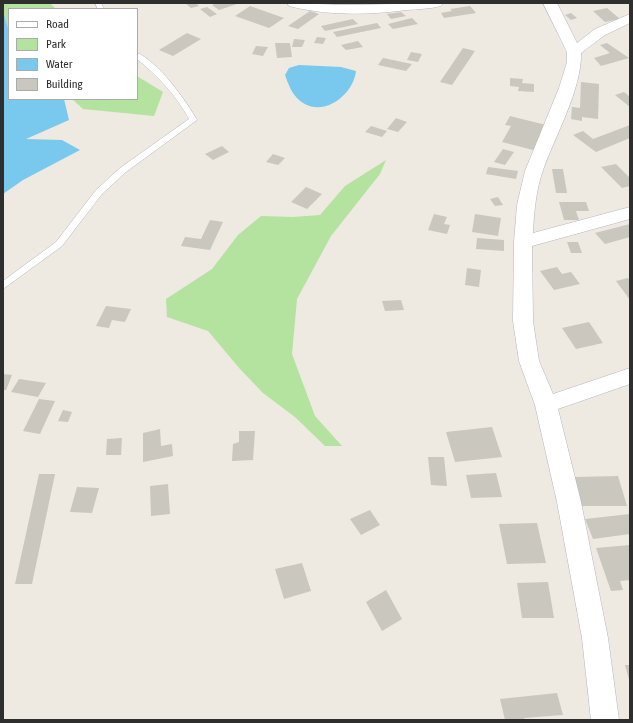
<!DOCTYPE html>
<html>
<head>
<meta charset="utf-8">
<style>
	body { margin:0 }
	#map { position:relative; width:633px; height:723px; overflow:hidden; background:#eee9e1; font-family:"Asap Condensed",sans-serif }
	canvas { display:block }
	.frame { position:absolute; inset:0; border:4px solid #2e2e2e; pointer-events:none }
	.legend { position:absolute; left:8px; top:8px; width:130px; height:92px; box-sizing:border-box; background:#fff; border:1px solid #ababab; margin:0; padding:5px 7px; list-style:none; font-size:12px; color:#2e2e2e }
	.legend li { display:flex; align-items:center; gap:8px; height:20px }
	.legend b { width:20px; border:1px solid #ababab }
</style>
</head>
<body>
<div id="map">
<canvas width="633" height="723"></canvas>
<div class="frame"></div>
<ul class="legend">
<li><b style="height:5px;background:#fff"></b>Road</li>
<li><b style="height:11px;background:#b4e39f"></b>Park</li>
<li><b style="height:11px;background:#78c9ed"></b>Water</li>
<li><b style="height:11px;background:#cac7bf"></b>Building</li>
</ul>
</div>
<script>
const ctx = document.querySelector('canvas').getContext('2d');
ctx.lineJoin = 'round';
function fillPath(path, color) { ctx.fillStyle = color; ctx.fill(path, 'evenodd'); }
function stroke(path, color, width, dash) { ctx.strokeStyle = color; ctx.lineWidth = width; ctx.lineCap = dash ? 'butt' : 'round'; ctx.setLineDash(dash || []); ctx.stroke(path); }
fillPath(new Path2D(`
	M3,3H50L56,9H9V31L3,11Z
	M137,76L163,92L154,116L83,109L72,99H137Z
	M386,160L380,174L331,236L297,299L292,354L315,416L342,446H325L295,417L263,393L240,369L208,331L167,317L166,299L212,269L238,235L261,216L293,217L320,215L345,186Z`), '#b4e39f');
fillPath(new Path2D(`
	M3,11L9,31V99H64L69,120L26,139L62,140L80,150L23,180L3,194Z
	M299,65L341,67L356,71C353,97 319,121 297,98C291,92 288,83 285,75L289,68Z`), '#78c9ed');
fillPath(new Path2D(`
	M185,3H196L199,6L191,8Z
	M217,3H240L219,10L212,5Z
	M250,6L284,18L269,28L235,16Z
	M470,6L476,13L444,18L441,13L452,11L450,9Z
	M207,7L217,14L210,17L200,9Z
	M607,8L620,19L605,22L593,11Z
	M310,11L319,14L298,29L288,26Z
	M401,12L406,16L391,19L387,14Z
	M571,13L577,18L571,20L565,15Z
	M412,18L418,24L393,29L388,24Z
	M353,19L358,24L325,31L321,26Z
	M377,23L381,28L337,37L333,32Z
	M187,33L201,39L173,56L159,50Z
	M317,37L326,38L323,44L314,43Z
	M294,39L305,40L302,47H292Z
	M358,41L363,47L346,50L341,45Z
	M275,43H290L292,57L277,58Z
	M607,43L629,58L601,66L594,58L610,53L600,45Z
	M256,46L268,47L263,56L252,54Z
	M463,48L475,51L452,85L440,82Z
	M411,52L422,54L418,62L407,60Z
	M383,58L412,64L406,71L378,65Z
	M510,78L523,79L522,83L534,84V92L518,91L519,87L510,86Z
	M581,82L599,84L598,119L582,117V121L571,119L572,107L580,108Z
	M624,92L630,97V107L615,95Z
	M510,116L546,125L533,150L502,142L511,126L505,125Z
	M396,118L407,122L398,132L387,129Z
	M630,125V138L596,152L573,135L583,131L593,139Z
	M371,126L387,131L382,137L365,132Z
	M222,146L229,152L213,160L205,154Z
	M503,149L514,152L505,165L494,162Z
	M273,154L285,158L278,165L266,162Z
	M616,164L630,178V186L622,188L601,167Z
	M488,167L518,171L516,179L486,174Z
	M552,169H563L567,193H556Z
	M306,187L322,194L307,209L291,202Z
	M498,197L503,205L495,206L490,199Z
	M559,202H586L589,211H576L579,220H564Z
	M434,214L447,217L444,224L450,225L447,234L428,230Z
	M475,214L501,218L498,236L472,232Z
	M210,220L223,222L210,250L181,246L185,237L201,239Z
	M630,224V237L605,244L595,233Z
	M477,238L504,240V251L476,249Z
	M567,242H578L582,253H571Z
	M557,267L562,274L571,272L580,284L554,290L540,271Z
	M467,268L481,270L479,287L465,285Z
	M628,278L630,281V300L616,281Z
	M401,300L404,310L385,311L382,301Z
	M106,306L131,309L125,322L112,320L109,328L96,326Z
	M589,322L603,343L576,349L562,328Z
	M3,374L12,375L6,390H3Z
	M19,379L46,383L38,397L11,392Z
	M39,399L55,401L40,434L23,431Z
	M63,410L72,412L68,422L58,421Z
	M492,427L502,457L455,462L446,432Z
	M160,429L161,446L172,444L173,456L143,462V433Z
	M239,431H255L253,460L232,461L233,444L239,442Z
	M122,438L121,455H106L107,439Z
	M428,457H444L447,486L431,485Z
	M496,473L502,497L471,498L466,475Z
	M39,474H55L32,584H15Z
	M618,476L627,506H581L575,477Z
	M168,484L170,514L151,516L150,486Z
	M77,487L99,488L92,513L70,512Z
	M370,510L380,525L361,535L350,519Z
	M630,514V534L593,539L585,519Z
	M537,523L546,563L507,564L499,524Z
	M630,545V580L620,581L623,590L611,591L596,548Z
	M302,563L311,591L284,599L275,569Z
	M548,582L554,618H522L517,583Z
	M386,590L402,619L382,631L366,602Z
	M625,665H630V683Z
	M557,693L563,715L524,718L525,720H505L500,699Z`), '#cac7bf');
const service = new Path2D(`
	M95,3H101L104,9H98Z
	M137,53C157,60 187,102 197,120L126,172L102,194L62,246L3,289V281L56,242L96,190L120,168L189,119C176,95 158,76 137,59Z`);
const minor = new Path2D(`
	M287,3L346,5L443,3L441,6C430,9 418,9 407,10C367,15 328,16 289,6Z
	M543,3H557L577,43L595,29L630,14V23L605,35L581,53C582,89 555,136 543,170C536,190 534,212 533,233L630,207V219L532,246L533,321L539,361L553,394L630,368V384L558,409L581,502L608,638L619,720H591L582,638L557,502L535,405L519,361L513,321L514,242L517,205L525,171L559,88L567,62V52Z`);
stroke(service, '#b4b6c0', 1);
stroke(minor, '#b4b6c0', 1);
fillPath(service, '#fff');
fillPath(minor, '#fff');
</script>
</body>
</html>
